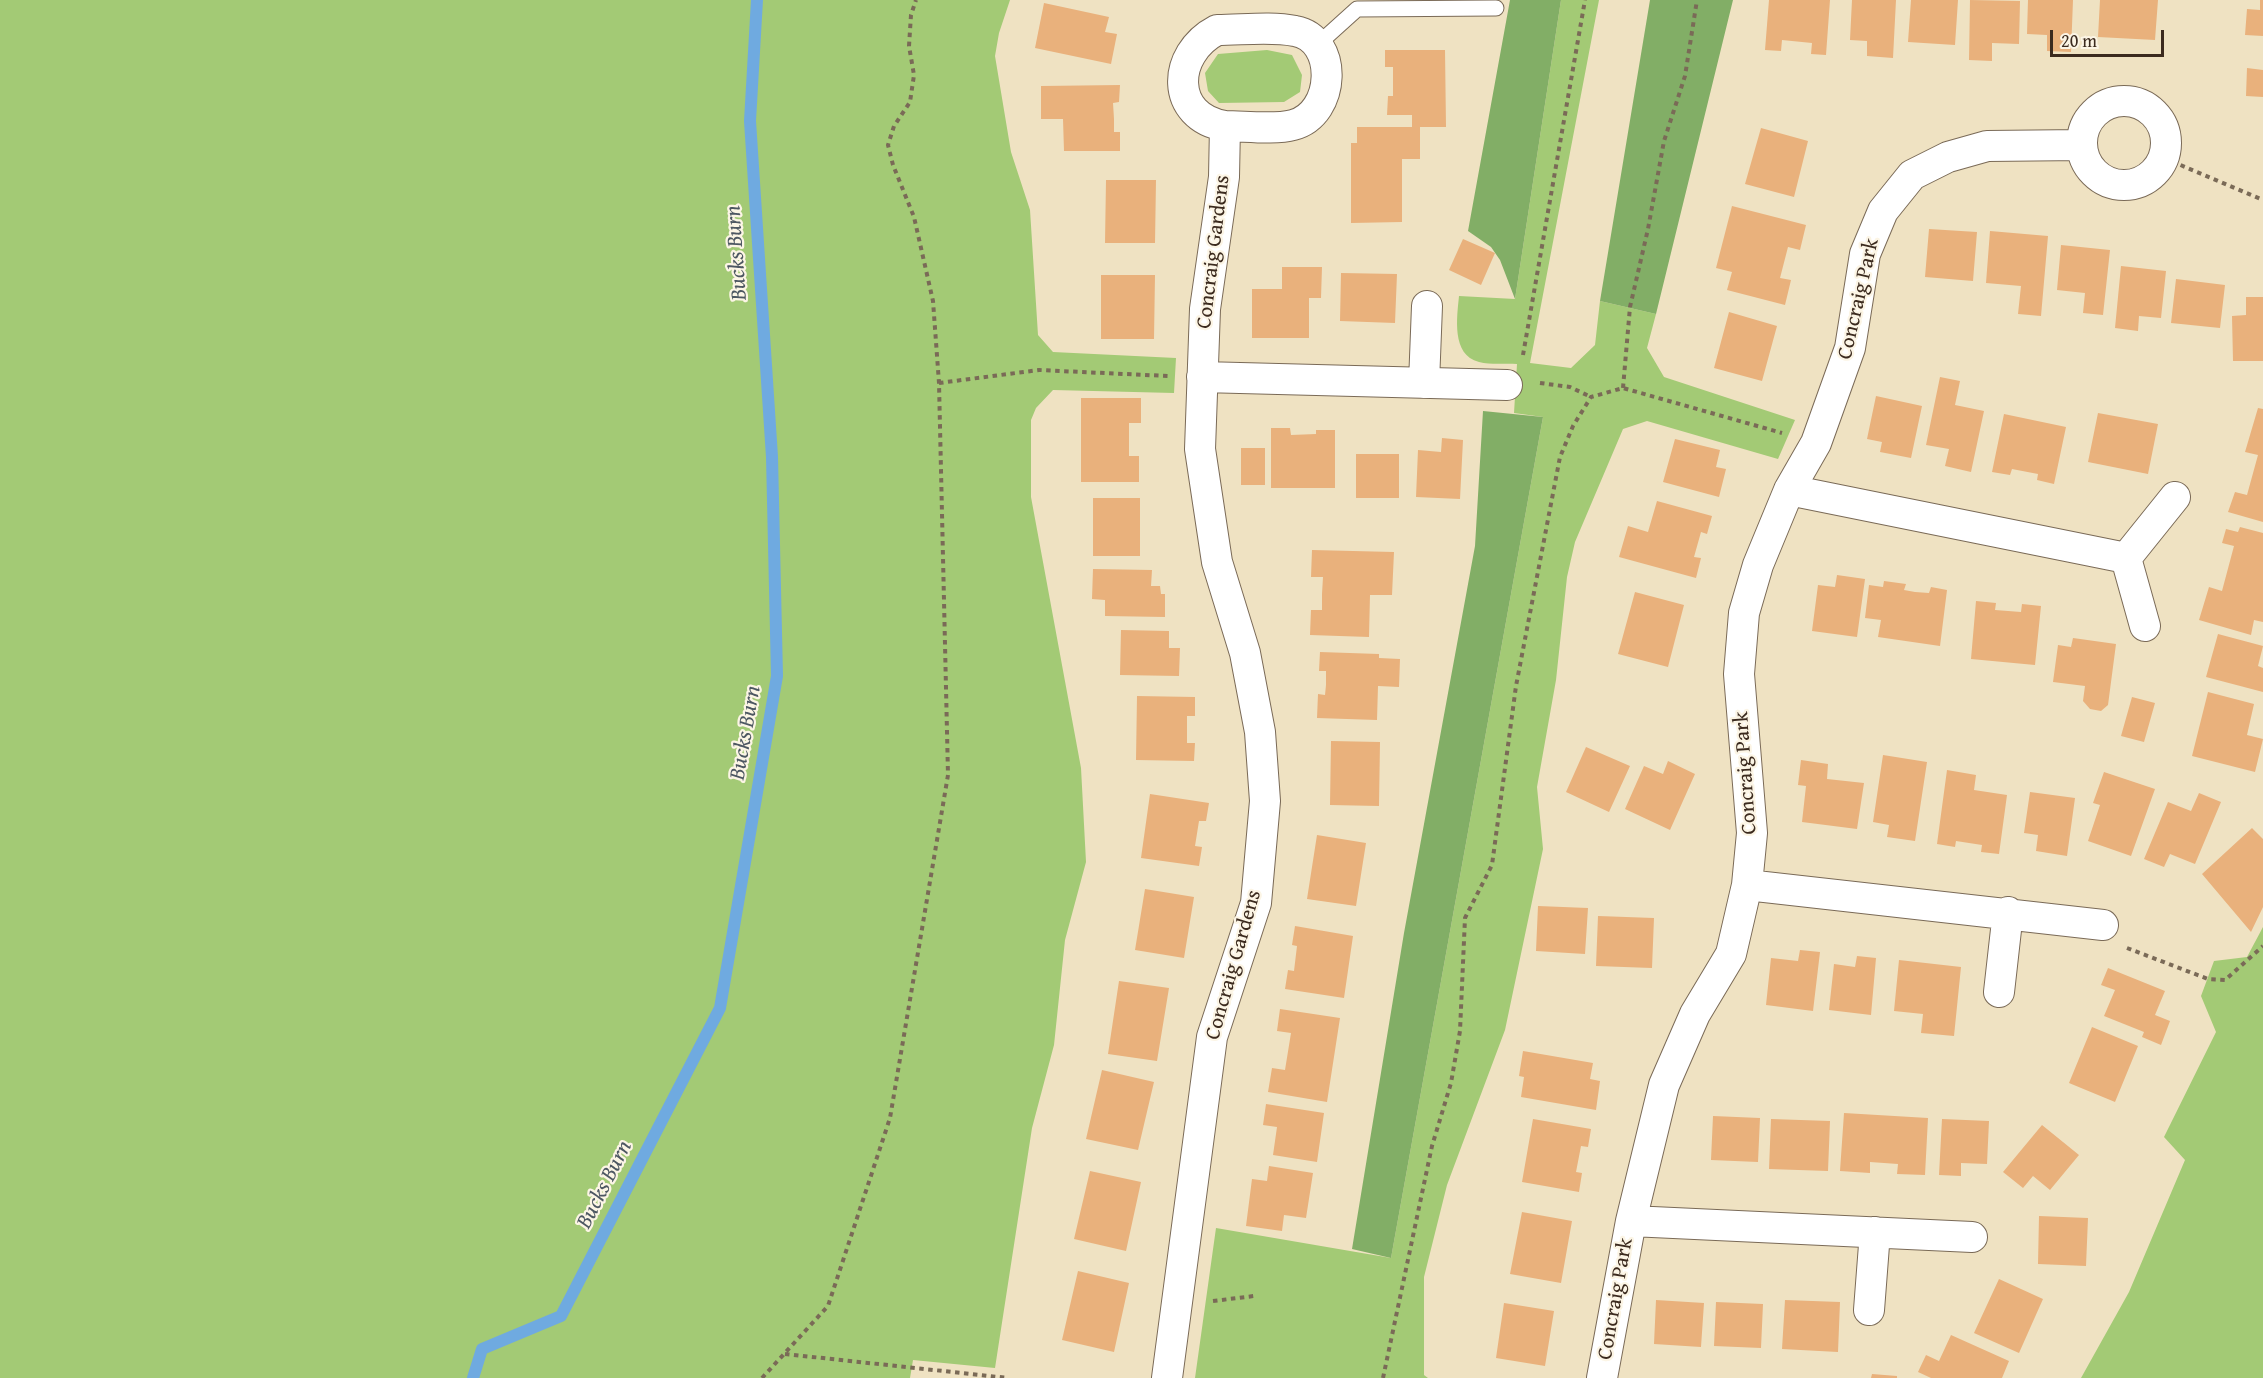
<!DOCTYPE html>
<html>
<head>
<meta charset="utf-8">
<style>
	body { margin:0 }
	#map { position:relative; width:2263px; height:1378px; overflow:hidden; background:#efe2c2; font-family:"Gentium Book Plus",serif }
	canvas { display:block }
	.scale { position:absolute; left:2050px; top:30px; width:114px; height:27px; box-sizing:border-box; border:3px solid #3b2a1e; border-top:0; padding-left:8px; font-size:18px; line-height:21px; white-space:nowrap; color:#3b2a1e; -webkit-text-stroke:4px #fcf5e5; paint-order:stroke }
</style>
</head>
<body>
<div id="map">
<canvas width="2263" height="1378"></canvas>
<div class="scale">20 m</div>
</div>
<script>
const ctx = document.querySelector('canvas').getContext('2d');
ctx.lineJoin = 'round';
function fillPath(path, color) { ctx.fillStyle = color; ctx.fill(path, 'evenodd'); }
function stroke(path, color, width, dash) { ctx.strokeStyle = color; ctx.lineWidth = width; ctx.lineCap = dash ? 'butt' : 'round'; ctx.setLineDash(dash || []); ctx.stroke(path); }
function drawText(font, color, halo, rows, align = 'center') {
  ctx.font = font + ' "Gentium Book Plus",serif'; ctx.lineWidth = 4.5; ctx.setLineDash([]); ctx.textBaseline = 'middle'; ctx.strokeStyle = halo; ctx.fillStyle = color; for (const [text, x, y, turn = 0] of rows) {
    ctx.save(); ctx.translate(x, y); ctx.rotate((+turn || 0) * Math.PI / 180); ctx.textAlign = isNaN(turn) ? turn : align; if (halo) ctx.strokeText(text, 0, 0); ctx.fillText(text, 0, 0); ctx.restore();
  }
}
fillPath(new Path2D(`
	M0,0H1010L999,33L995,56L1011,152L1030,210L1038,335L1053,352L1176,358L1174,393L1053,390L1036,408L1031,420V497L1081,768L1086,862L1065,940L1054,1045L1032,1128L995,1368L913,1360L910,1378H0Z
	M1561,0H1599L1530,363L1571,368L1595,345L1600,301L1656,314L1647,348L1664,377L1795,420L1778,459L1647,421L1623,429L1575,542L1567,577L1556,680L1537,787L1543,849L1505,1030L1447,1185L1424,1277V1375L1428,1378H1195L1216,1228L1391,1258L1543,417L1514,413L1517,364C1505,363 1491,365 1479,362C1451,355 1457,317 1459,296L1515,299Z
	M1267,50L1292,55L1302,75L1300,92L1284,102L1219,103L1208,91L1205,73L1218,54Z
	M2263,927V1378H2081L2129,1292L2185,1160L2164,1137L2216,1032L2201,996L2214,961L2247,957Z`), '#a3ca75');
fillPath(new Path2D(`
	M1510,0H1561L1515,299L1500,260L1491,247L1468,231Z
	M1650,0H1733L1656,314L1600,301Z
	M1483,411L1543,417L1391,1258L1352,1249L1404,933L1475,546Z`), '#82ae66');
stroke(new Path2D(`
	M473,1378L482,1349L561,1316L720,1008L777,676L772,457L750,121L757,0`), '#6faae0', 12);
fillPath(new Path2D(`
	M1769,0H1830L1826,55L1811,54L1812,43L1782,40L1781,51L1765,50Z
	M1852,0H1896L1893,58L1867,56V41L1850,40Z
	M1911,0H1958L1955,45L1908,42Z
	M1970,0L2020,1L2019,44L1992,43V61L1969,60Z
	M2028,0H2073L2071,52L2047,51V35L2027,34Z
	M2100,0H2158L2155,40L2098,37Z
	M2260,0H2263V36L2245,35L2247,9L2260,10Z
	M1044,3L1109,17L1105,32L1117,34L1111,64L1035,48Z
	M1385,50H1445L1446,127H1420V159H1402V222L1351,223V143H1357V127H1412V115H1387L1388,96H1393V67H1385Z
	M2247,68L2263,70V97L2246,96Z
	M1120,85L1119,102L1113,103L1114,119V132H1120V151H1064L1063,119H1041V86Z
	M1761,128L1808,141L1794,197L1745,184Z
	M1106,180H1156L1155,243H1105Z
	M1732,206L1806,225L1800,250L1788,247L1780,278L1791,280L1785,305L1727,290L1732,272L1716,268Z
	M1929,229L1977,232L1973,281L1925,277Z
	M1990,231L2048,236L2041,316L2018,314L2021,286L1986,283Z
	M1463,239L1495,253L1481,285L1449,270Z
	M2061,245L2110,250L2103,315L2083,313L2085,293L2057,290Z
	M2121,266L2166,271L2161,318L2139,316L2138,331L2115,328Z
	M1282,267H1322L1321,298H1309V338H1252V289H1282Z
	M1341,273L1397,274L1395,323L1340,321Z
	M1101,275H1155L1154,339H1101Z
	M2176,279L2225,285L2220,328L2171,323Z
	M2246,297H2263V361H2233L2232,316L2246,315Z
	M1729,312L1777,326L1762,381L1714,368Z
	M1940,377L1960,381L1955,405L1984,411L1971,472L1945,466L1949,449L1926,445Z
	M1876,396L1922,406L1911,458L1880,452L1882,442L1867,439Z
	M1081,398H1141V423H1129V456H1139V482H1081Z
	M2258,408L2263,409V522L2228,512L2235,492L2247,495L2258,455L2245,452Z
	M2098,413L2158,424L2148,474L2088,462Z
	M2004,414L2066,427L2054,484L2037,480L2038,474L2012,469L2010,475L1992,472Z
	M1271,428H1290L1291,435L1316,434V430H1335V488H1271Z
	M1442,438L1463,440L1460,499L1416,497L1418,450L1441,452Z
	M1675,439L1720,450L1716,467L1726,469L1719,497L1663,482Z
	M1241,448H1265V485H1241Z
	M1356,454H1399V498H1356Z
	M1093,498H1140V556H1093Z
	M1657,501L1712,516L1707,534L1701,532L1694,557L1701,558L1696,578L1619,557L1628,526L1648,532Z
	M2240,527L2263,533V622L2254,620L2251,635L2199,620L2209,587L2222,591L2234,546L2222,543L2226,529L2238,532Z
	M1312,550L1394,552L1392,595H1370L1369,637L1310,635L1311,610H1322V594L1323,577H1311Z
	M1093,569L1152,570L1151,586H1160L1161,594H1165V617L1105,616V600L1092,599Z
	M1837,575L1865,579L1857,637L1812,631L1818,585L1835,587Z
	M1884,581L1906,584L1904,590L1915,592L1929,593L1931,587L1947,590L1940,646L1878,637L1881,620L1865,618L1869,585L1883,587Z
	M1635,592L1684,605L1668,667L1618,654Z
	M1976,601L1996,603L1995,610L2021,612L2022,604L2041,606L2035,665L1971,659Z
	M1121,630L1169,631V648H1180L1179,676L1120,675Z
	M2218,634L2263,646L2258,666L2263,668V692L2206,677Z
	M2073,638L2116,644L2108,705L2101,711L2090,709L2083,701L2085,686L2053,682L2058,645L2071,647Z
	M1320,652L1379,654V658L1400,659L1399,687L1378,686L1377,720L1317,718L1318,694L1325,695L1326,685V671H1319Z
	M2208,692L2254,704L2247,735L2263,739L2255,772L2192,756Z
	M1137,696L1195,697V716H1187V743H1195L1194,761L1136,760Z
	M2132,697L2155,703L2144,742L2121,736Z
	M1331,741L1380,742L1379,806L1330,805Z
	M1586,747L1630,766L1609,812L1566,792Z
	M1883,755L1927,762L1915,841L1887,837L1889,825L1873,822Z
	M1801,760L1828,764L1827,779L1864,783L1857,829L1802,822L1806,786L1798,785Z
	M1668,761L1695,774L1670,830L1625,809L1644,766L1663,774Z
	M1947,770L1976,775L1974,790L2007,795L1999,854L1981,852L1982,845L1956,841L1955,847L1937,844Z
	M2104,772L2155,789L2131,856L2088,841L2100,805L2093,803Z
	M2030,792L2075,798L2067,856L2036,851L2038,835L2024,833Z
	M2199,793L2221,802L2195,864L2170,854L2164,867L2144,859L2168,802L2191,811Z
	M1150,794L1209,803L1206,821H1199L1195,846L1202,847L1199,866L1141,858Z
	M2252,828L2263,839V907L2251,932L2202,874Z
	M1317,835L1366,843L1356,906L1307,899Z
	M1145,889L1194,897L1184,958L1135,950Z
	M1538,906L1588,908L1585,954L1536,951Z
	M1598,916L1654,918L1652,968L1596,966Z
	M1295,926L1353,936L1344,998L1285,989L1288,970L1294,971L1297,946L1292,945Z
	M1800,950L1820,952L1813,1011L1766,1005L1771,958L1798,961Z
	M1857,956L1876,958L1871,1015L1829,1010L1834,964L1855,967Z
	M1899,960L1961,967L1954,1036L1921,1033L1923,1014L1894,1011Z
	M2108,968L2165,991L2155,1015L2170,1021L2161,1045L2142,1037L2144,1032L2104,1016L2115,990L2101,985Z
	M1119,981L1169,988L1157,1061L1108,1054Z
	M1280,1009L1340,1018L1327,1102L1268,1092L1272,1068L1285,1070L1291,1033L1277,1031Z
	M2092,1027L2138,1046L2115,1102L2069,1083Z
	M1523,1051L1593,1063L1590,1079L1600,1081L1596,1110L1521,1097L1524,1077L1519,1076Z
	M1102,1070L1154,1082L1138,1150L1086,1139Z
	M1266,1104L1324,1113L1317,1162L1273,1155L1277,1127L1263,1125Z
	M1844,1113L1928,1118L1925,1175L1897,1174L1898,1164L1870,1162V1173L1840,1171Z
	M1713,1116L1760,1118L1758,1162L1711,1160Z
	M1533,1119L1591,1129L1588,1147L1581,1146L1576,1172L1582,1173L1579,1192L1522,1182Z
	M1771,1119L1830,1121L1828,1171L1769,1169Z
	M1942,1119L1989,1121L1987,1164L1961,1163V1176L1939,1175Z
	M2042,1125L2079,1155L2050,1190L2033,1176L2023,1188L2003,1172Z
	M1269,1166L1313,1173L1306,1218L1284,1215L1282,1231L1246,1226L1252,1179L1267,1181Z
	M1090,1171L1141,1182L1126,1251L1074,1239Z
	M1522,1212L1572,1221L1561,1283L1510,1274Z
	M2039,1216L2088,1218L2086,1266L2038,1264Z
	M1078,1271L1129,1283L1114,1352L1062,1340Z
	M1999,1279L2043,1299L2019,1353L1974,1333Z
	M1656,1300L1704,1303L1701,1347L1654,1344Z
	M1785,1300L1840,1302L1838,1352L1782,1349Z
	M1716,1302L1763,1304L1761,1348L1714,1346Z
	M1504,1303L1554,1311L1545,1366L1496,1358Z
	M1951,1335L2009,1361L2002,1378H1931L1918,1372L1926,1355L1939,1361Z
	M1872,1374L1897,1376V1378H1871Z`), '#e9b17c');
const service = new Path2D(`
	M1316,46L1357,9L1496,8`);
const minor = new Path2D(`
	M1217,30C1242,30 1271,26 1295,31C1339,39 1336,114 1293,125C1275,130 1244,126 1225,126C1170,117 1171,54 1217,30Z
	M2082 143a42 42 0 1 1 84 0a42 42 0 1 1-84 0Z
	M1202,377L1507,385
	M1424,383L1427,306
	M1789,490L2126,558
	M2145,626L2126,558L2175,497
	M1747,885L2103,925
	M1999,992L2008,912
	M1631,1221L1972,1237
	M1869,1310L1875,1232
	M1167,1378L1212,1037L1256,903L1265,801L1260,732L1245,653L1217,562L1200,449L1205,309L1224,177L1225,126
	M1602,1378L1631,1221L1664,1085L1695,1014L1731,954L1747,885L1752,833L1739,674L1744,613L1758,565L1789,490L1816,443L1850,348L1865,254L1883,211L1912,175L1948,157L1987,146L2082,145`);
stroke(service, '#7a6a57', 17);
stroke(minor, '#7a6a57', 32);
stroke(new Path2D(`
	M2164,158L2263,200
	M1523,355L1585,0
	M939,383L1039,370L1168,376
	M1540,383L1570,387L1591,397
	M1623,388L1630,307L1648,229L1664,141L1685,76L1697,0
	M2127,948L2208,979L2225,980L2263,946
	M1213,1301L1254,1296
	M785,1354L1008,1378
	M762,1378L828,1306L890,1118L948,775L939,383L933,301L914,217L893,165L888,145L894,126L910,102L914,75L909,46L911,15L916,0
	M1383,1378L1432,1146L1451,1083L1460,1031L1465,918L1492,865L1516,686L1560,457L1573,426L1591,397L1623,388L1782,433`), '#7a6a57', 4, [4.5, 4.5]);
stroke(service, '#fff', 15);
stroke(minor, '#fff', 30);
drawText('21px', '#3b2a1e', '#fcf5e5', [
	["Concraig Gardens",1214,252,-83],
	["Concraig Park",1859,299,-77],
	["Concraig Park",1746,773,-94],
	["Concraig Gardens",1234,965,-74],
	["Concraig Park",1616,1299,-80]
]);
drawText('italic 22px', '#4d5762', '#fcf5e5', [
	["Bucks Burn",737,253,-94],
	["Bucks Burn",746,733,-80],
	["Bucks Burn",605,1185,-63]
]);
</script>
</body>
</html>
